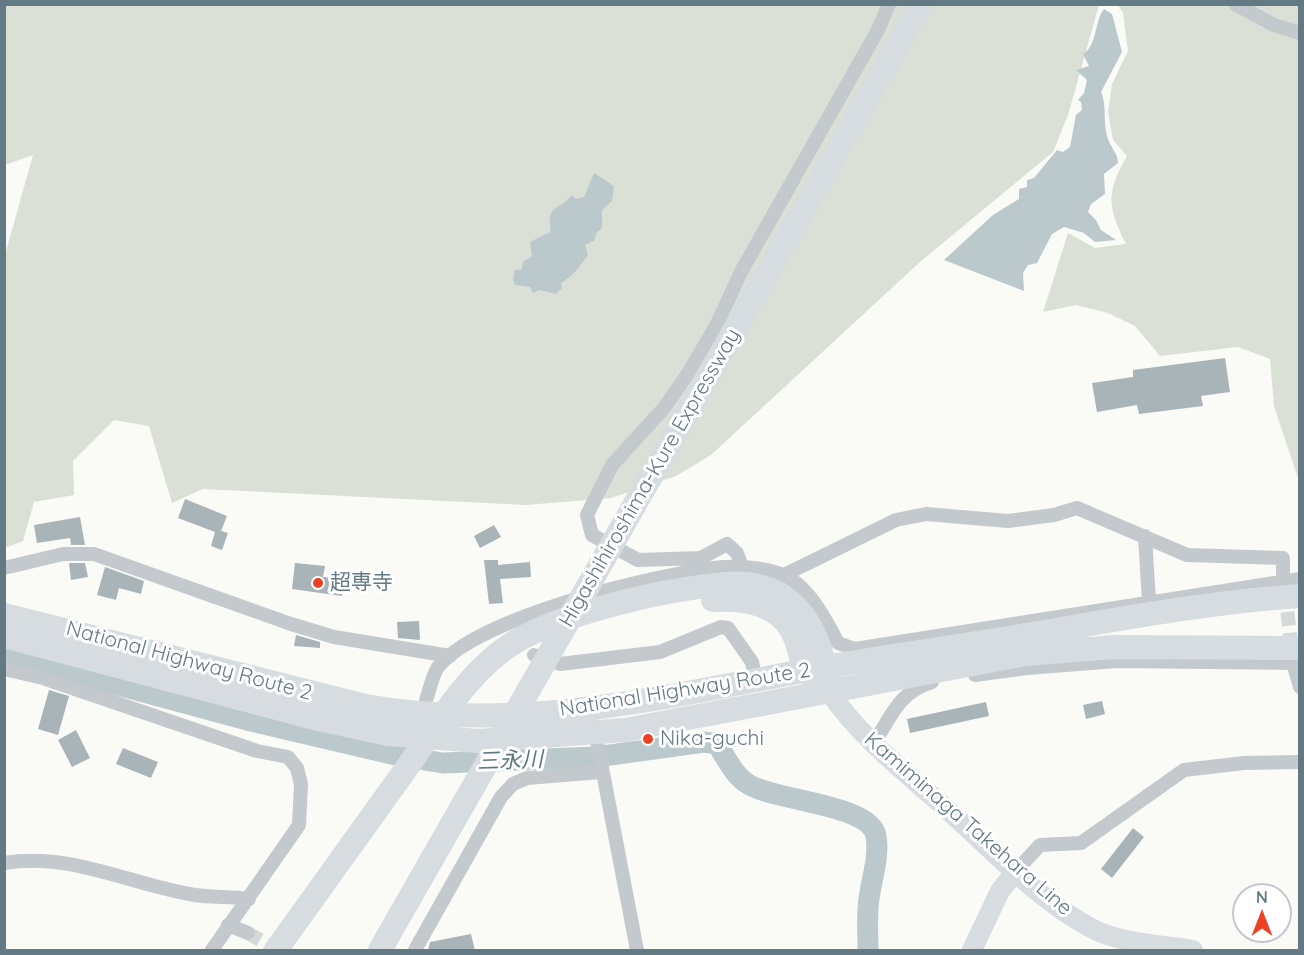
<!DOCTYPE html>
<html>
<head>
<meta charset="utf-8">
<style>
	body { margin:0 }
	#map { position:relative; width:1304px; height:955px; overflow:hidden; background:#fafaf7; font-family:Quicksand,sans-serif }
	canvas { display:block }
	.frame { position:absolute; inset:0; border:6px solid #637984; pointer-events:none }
	.north { position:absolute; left:1232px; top:883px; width:60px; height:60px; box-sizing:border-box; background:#fff; border:2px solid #c1c9ce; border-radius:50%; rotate:0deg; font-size:16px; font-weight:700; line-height:24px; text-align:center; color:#637984 }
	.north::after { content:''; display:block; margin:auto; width:21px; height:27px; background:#ee4023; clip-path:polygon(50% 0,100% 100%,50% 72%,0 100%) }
</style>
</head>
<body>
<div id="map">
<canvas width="1304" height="955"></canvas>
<div class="frame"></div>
<div class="north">N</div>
</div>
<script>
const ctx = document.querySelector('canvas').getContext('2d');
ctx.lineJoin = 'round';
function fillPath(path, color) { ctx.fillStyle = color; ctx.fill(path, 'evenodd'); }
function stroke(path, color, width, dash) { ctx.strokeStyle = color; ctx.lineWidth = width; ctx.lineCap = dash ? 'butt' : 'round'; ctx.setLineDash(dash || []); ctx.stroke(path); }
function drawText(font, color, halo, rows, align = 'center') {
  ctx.font = font + ' Quicksand,"Noto Sans JP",sans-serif'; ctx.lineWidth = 6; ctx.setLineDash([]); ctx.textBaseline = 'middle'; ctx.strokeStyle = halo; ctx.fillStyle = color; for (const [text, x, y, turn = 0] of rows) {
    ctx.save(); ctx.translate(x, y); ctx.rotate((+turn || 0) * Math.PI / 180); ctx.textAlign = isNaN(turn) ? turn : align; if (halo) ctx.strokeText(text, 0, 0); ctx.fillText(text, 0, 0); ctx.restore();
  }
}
fillPath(new Path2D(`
	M5,5H1099L1068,115L1053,152L920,262L711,455L676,476L611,498L526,505L203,489L172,503L149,426L114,420L73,461L74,495L34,502L23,541L5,548V255L33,155L5,165Z
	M1118,5H1299V481L1274,406L1270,359L1238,347L1160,356L1135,326L1108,313L1076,305L1043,312L1068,233L1095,248L1126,244C1107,206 1106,193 1127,156L1113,140L1108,112L1112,84L1128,51L1123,13Z`), '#dae0d6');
fillPath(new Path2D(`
	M1104,9L1112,14L1122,52L1101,92C1107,105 1103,122 1107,136C1110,147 1118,153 1118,163L1104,174L1105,194L1091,204L1088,212L1096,220L1101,230L1116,240L1095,242L1084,233L1064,227L1052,234L1037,263L1028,265L1023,273L1024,291L944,260L993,215L1019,199V189L1027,187V180L1034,178L1057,150L1063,152L1070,147L1076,115L1082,110L1081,102L1078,100L1084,93L1087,80L1076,70L1089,66L1083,54C1098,45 1094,21 1104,9Z
	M594,173L614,186L612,201L602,210V228L597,232L594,241L585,245L588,255C580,266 573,276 561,283L562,288L556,294L540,290L533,293L530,287L515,285L513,279L515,270L522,269L523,262L532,256L530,242L550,232C552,225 548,223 550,217C552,206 566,205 571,195L576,199L584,197Z`), '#bbc9cc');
stroke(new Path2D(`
	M4,654L251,721L400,756L443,763L596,757L704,742L717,744C726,757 734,776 748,784C774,801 871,804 876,836C880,861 869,884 868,909C867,923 868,937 868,950`), '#bbc9cc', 21);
fillPath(new Path2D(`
	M1225,358L1230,392L1201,396L1203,406L1139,414L1137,405L1097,412L1092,383L1133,377V370Z
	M185,499L227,516L221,531L228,533L222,550L211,546L215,532L178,518Z
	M80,517L85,545H71L70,538L37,543L34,525Z
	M494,525L501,537L480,548L474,536Z
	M484,560H498V565L530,562L531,577L500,579L503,603L489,604Z
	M69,563H85L88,577L71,580Z
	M295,563L325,566L323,577L344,579L342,596L292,589Z
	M105,567L144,581L141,594L119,588L116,600L97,595Z
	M419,621L420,640L398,638L397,622Z
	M296,635L320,642V648L294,646Z
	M49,690L69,696L58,735L38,729Z
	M1102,701L1105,714L1086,719L1083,705Z
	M986,702L989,716L910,733L907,719Z
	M76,730L90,758L72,767L58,740Z
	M123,748L158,762L151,778L116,764Z
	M1133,828L1144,837L1112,878L1101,869Z
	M471,934L475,951H428L430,942Z`), '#a9b4b9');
stroke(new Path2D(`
	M1285,591L1292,652
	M248,933L277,950`), '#d4dada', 14, [14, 7]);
stroke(new Path2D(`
	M1235,4L1274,25L1300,33
	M1145,536L1149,601
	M742,567L737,553L727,544L701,558L638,560L592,535L587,515L612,465L664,408L687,375L716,326L742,270L878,30L889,4
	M4,568L63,554H94L291,624L334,637L450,656
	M784,575L896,520L926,514L1008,521L1054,515L1077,508L1187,555L1283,558V573
	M534,655L560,664L660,652L721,627L728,628L752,662L756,681
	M1293,663L1300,687
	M4,669L43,678L257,751L288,757L297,768L301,784L299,825L212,950
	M975,675L1027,668L1117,661L1300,663
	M422,719C423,710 433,674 438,667C478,617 659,573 723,567C741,566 764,568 781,574C808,584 826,620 838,643L855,649L1300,579
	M594,726L637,950
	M874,743C892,715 899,692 932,682
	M4,863C69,852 127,883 189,894C209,898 230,896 249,899
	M1016,871L1040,845L1081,843L1184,770L1244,763L1300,762
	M228,925L248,933
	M415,950L501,797L513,784L527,778L601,772`), '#c3c9cc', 14);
stroke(new Path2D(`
	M828,690C860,738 908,774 950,812C995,852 1041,903 1095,930C1121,943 1164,945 1193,950
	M972,950L1000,891L1016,871`), '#d6dcdf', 20);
stroke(new Path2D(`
	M713,600C746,598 784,604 796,640C803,659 800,668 817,681
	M4,615L365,706C524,734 670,695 825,667C894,655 963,646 1032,634C1121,619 1209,602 1300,596
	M4,636L314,718L388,734L478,741L625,730L1026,654L1114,647L1300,648
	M276,950C321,888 366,825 411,762C437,725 462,682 499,653C545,615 666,589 726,584C790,579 820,624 827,682
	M380,950L921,4`), '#d6dcdf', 24);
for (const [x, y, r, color] of [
	[318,583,6,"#ee4023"],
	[648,739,6,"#ee4023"]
]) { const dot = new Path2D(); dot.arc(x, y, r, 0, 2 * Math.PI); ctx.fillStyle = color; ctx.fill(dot); stroke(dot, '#fff', 2); }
drawText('21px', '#637984', '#fff', [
	["Higashihiroshima-Kure Expressway",650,478,-60],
	["National Highway Route 2",189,661,15],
	["National Highway Route 2",685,690,-9],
	["Kamiminaga Takehara Line",968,824,41]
]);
drawText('21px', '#637984', '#fff', [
	["超専寺",330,583],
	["Nika-guchi",660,739]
], 'left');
drawText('italic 22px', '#5e787e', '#fff', [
	["三永川",510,761,-2]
]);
</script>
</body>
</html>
